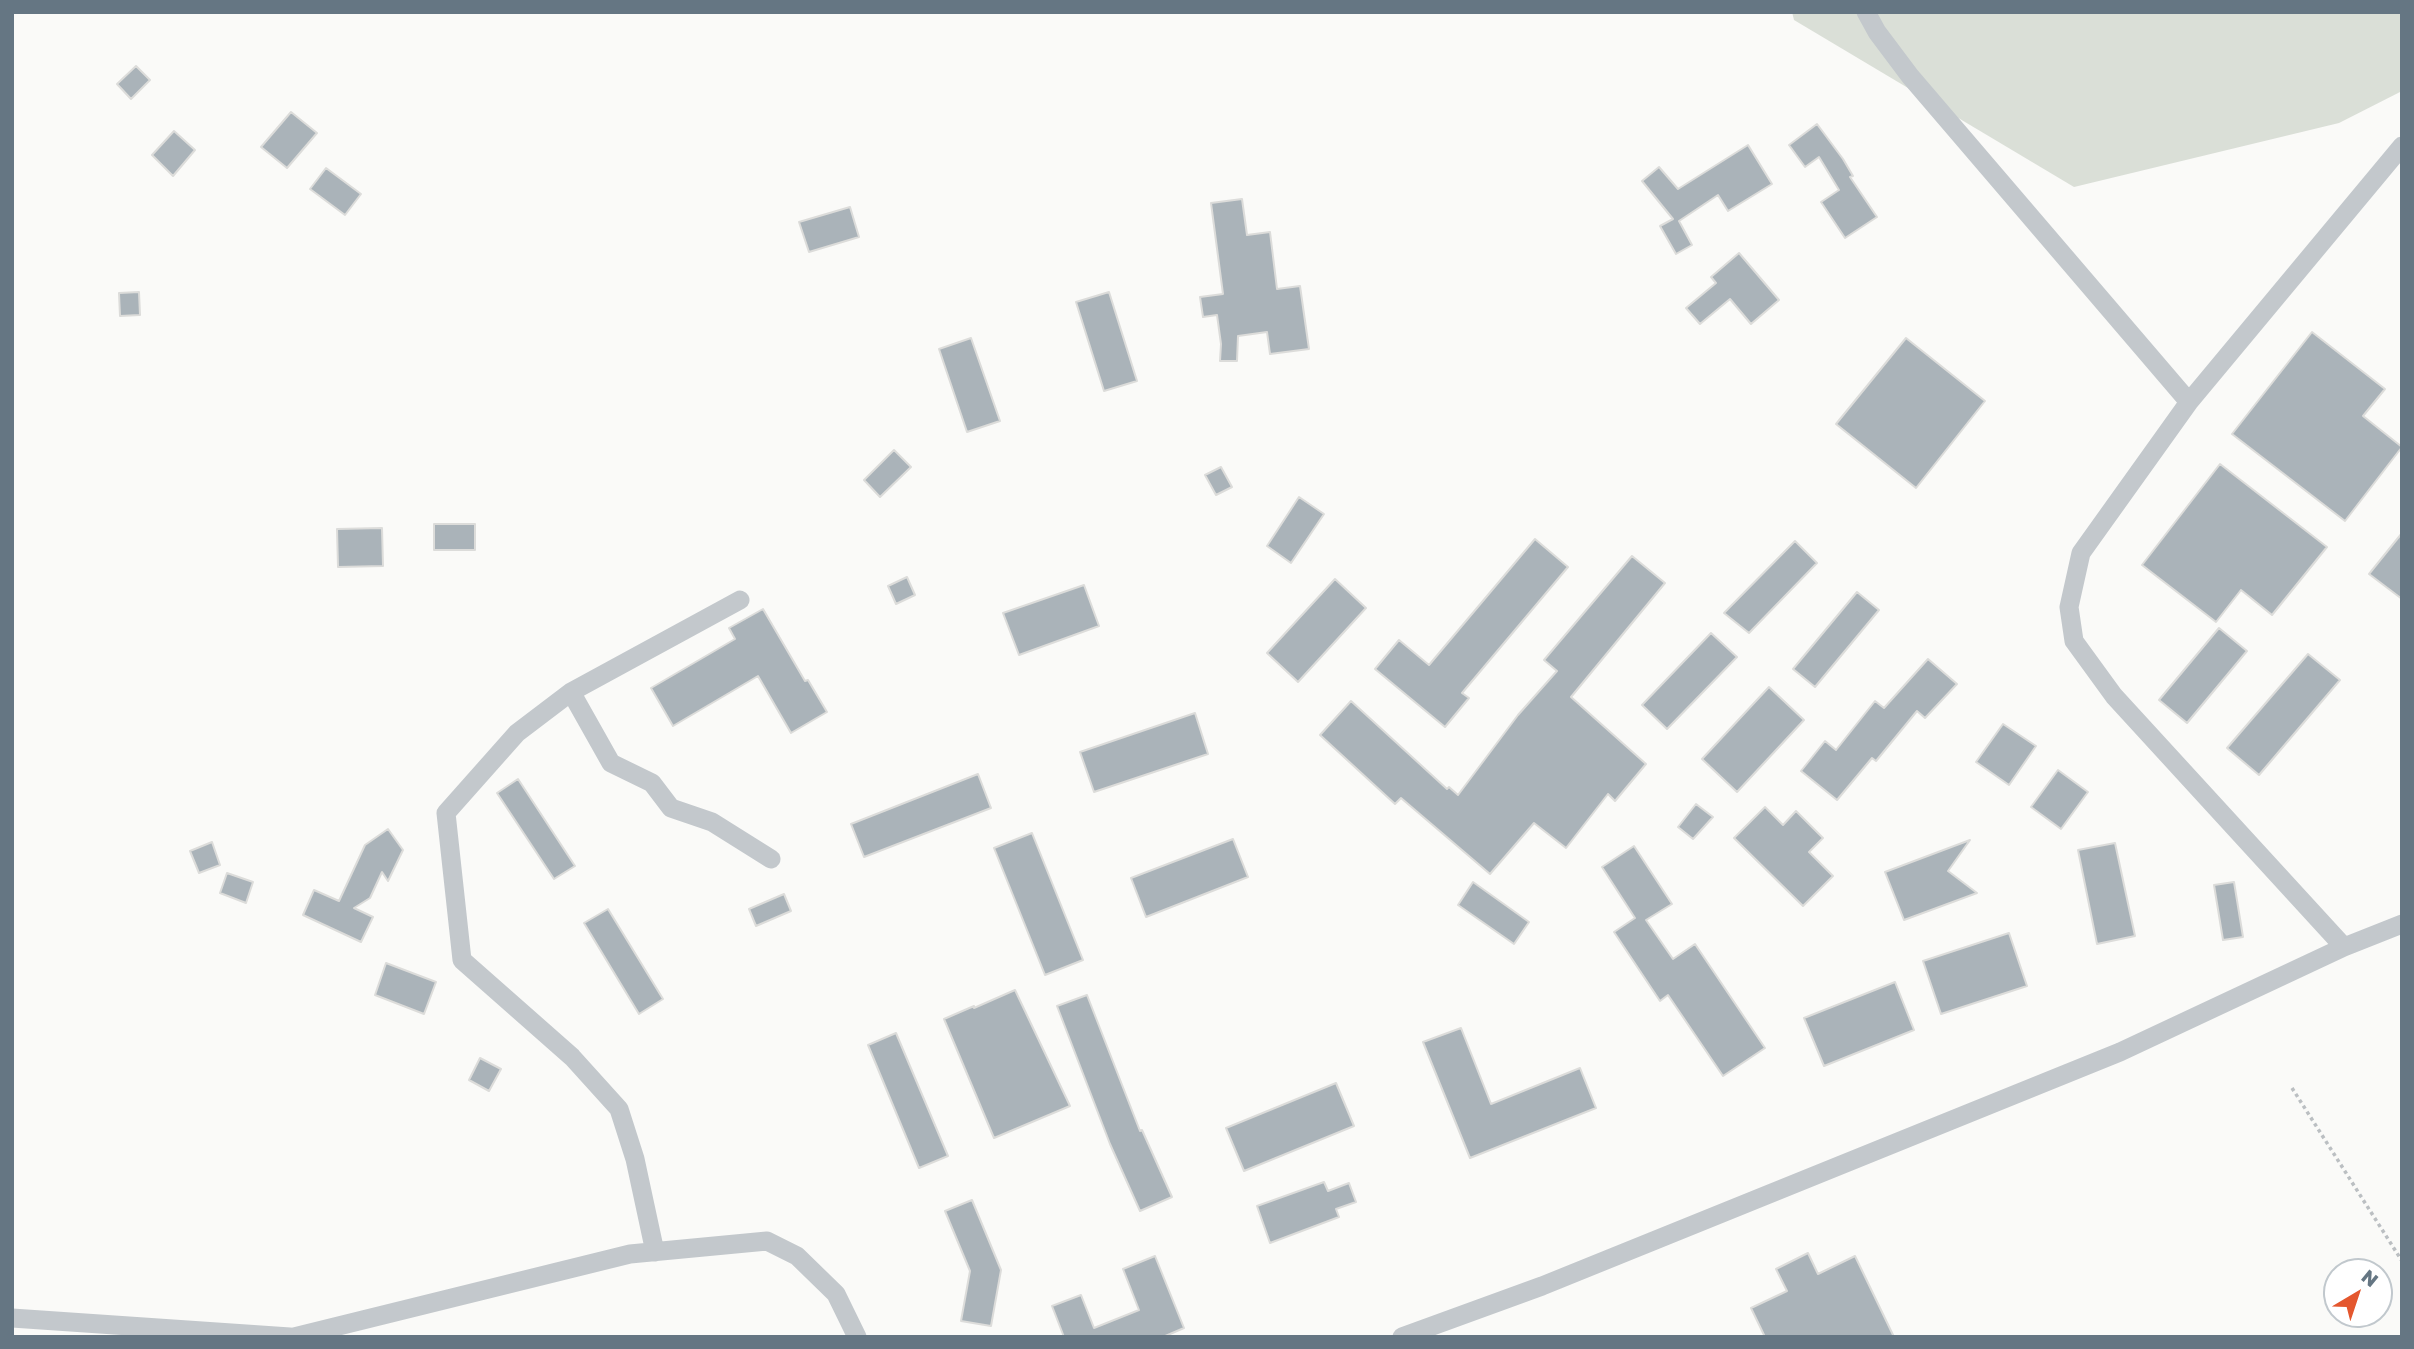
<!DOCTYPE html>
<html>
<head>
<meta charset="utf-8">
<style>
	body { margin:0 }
	#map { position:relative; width:2414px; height:1349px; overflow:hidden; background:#fafaf8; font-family:"Golos Text",sans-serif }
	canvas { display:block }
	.frame { position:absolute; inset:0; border:14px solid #657683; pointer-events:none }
	.north { position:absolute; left:2323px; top:1258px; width:70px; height:70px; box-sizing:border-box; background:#fff; border:2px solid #c1c8cd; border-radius:50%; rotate:39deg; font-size:19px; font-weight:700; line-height:28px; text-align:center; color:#657683 }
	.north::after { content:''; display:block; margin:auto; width:24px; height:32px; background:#e4572e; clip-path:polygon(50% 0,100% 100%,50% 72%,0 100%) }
</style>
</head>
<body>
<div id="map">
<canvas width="2414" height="1349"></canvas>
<div class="frame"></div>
<div class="north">N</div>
</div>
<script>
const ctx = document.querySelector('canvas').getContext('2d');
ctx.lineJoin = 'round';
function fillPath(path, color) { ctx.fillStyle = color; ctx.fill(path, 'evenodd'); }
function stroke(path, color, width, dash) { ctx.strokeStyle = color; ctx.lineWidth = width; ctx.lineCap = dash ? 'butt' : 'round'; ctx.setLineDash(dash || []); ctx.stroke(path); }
fillPath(new Path2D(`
	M1792,12H2402V91L2339,123L2074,187L1794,20Z`), '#dadfd7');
const building = new Path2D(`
	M136,66L150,80L131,99L117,84Z
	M291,112L317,133L287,168L261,147Z
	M1817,124L1843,159L1853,176L1850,177L1877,217L1845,238L1821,202L1839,190L1819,157L1805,167L1789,145Z
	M174,131L195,150L173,176L152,155Z
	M1748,145L1772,184L1728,211L1718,195L1679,221L1692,245L1676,254L1660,226L1673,219L1642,181L1659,167L1678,189Z
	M326,168L361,194L345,215L310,189Z
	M1242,199L1247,235L1270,232L1277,289L1300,286L1309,349L1270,354L1267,332L1238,336L1237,361H1220L1221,344L1217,315L1203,317L1200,297L1223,294L1211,203Z
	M850,207L859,237L809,252L799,222Z
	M1739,253L1779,300L1751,324L1730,299L1700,324L1686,308L1716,283L1711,277Z
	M139,292L140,315L120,316L119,293Z
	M1109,292L1137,381L1104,391L1076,302Z
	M2312,332L2385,389L2363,416L2402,447L2345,521L2232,434Z
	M971,338L1000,421L967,432L939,349Z
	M1906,338L1985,401L1916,488L1836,424Z
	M894,450L911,467L880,497L864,480Z
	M2220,464L2327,547L2272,615L2241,590L2216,622L2142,565Z
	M1221,467L1232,487L1216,495L1205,475Z
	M1299,497L1324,514L1291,563L1267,546Z
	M434,524H475V550H434Z
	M382,528L383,566L338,567L337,529Z
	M2402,533V599L2369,574Z
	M1535,539L1568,567L1462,693L1469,698L1445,727L1375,669L1399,640L1429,665Z
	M1795,541L1817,563L1749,633L1724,613Z
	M1632,556L1665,583L1571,697L1646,764L1615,801L1608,794L1566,848L1534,823L1490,874L1401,798L1395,804L1320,735L1351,701L1447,789L1449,787L1458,795L1518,715L1557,671L1544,660Z
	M907,577L915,595L896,604L888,586Z
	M1335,579L1366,608L1298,682L1267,653Z
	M1084,585L1099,626L1019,655L1003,613Z
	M1857,592L1879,610L1815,687L1793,669Z
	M763,609L805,681L808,680L827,712L791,733L758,676L673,726L651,688L735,639L729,628Z
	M2219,628L2247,651L2187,723L2159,700Z
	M1711,633L1737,657L1667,729L1642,705Z
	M2308,654L2340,680L2259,775L2227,748Z
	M1928,659L1957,684L1925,718L1917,711L1876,761L1872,758L1837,800L1801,771L1825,741L1836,750L1875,701L1884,708Z
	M1769,687L1804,720L1737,792L1702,759Z
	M1195,713L1208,754L1094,792L1080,752Z
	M2003,724L2036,746L2009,785L1976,762Z
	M2058,770L2088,792L2061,829L2031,807Z
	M978,774L991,808L864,857L851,824Z
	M518,779L575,866L554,879L497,793Z
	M1696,804L1713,817L1693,839L1678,827Z
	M1765,807L1783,825L1796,811L1823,838L1809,852L1833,876L1803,906L1734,838Z
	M388,829L403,850L388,881L382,872L370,898L354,908L373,917L361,942L303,915L314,890L339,901L365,845Z
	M1032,833L1083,960L1045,975L994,848Z
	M1233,839L1248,877L1146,917L1131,878Z
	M1970,840L1948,871L1977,893L1904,920L1885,872Z
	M212,842L220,865L199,873L190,851Z
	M2115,843L2135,936L2097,944L2078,850Z
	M1634,846L1672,904L1646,920L1673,959L1695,944L1765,1048L1723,1076L1668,995L1660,1001L1614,932L1635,918L1602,867Z
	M227,873L253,882L246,903L220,893Z
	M1473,882L1529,922L1514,944L1458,905Z
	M2234,882L2243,937L2223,940L2214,885Z
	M784,894L791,911L756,926L749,909Z
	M608,909L663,999L639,1014L584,923Z
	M2009,933L2027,986L1941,1014L1923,961Z
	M386,963L436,982L424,1014L375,995Z
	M1895,982L1914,1030L1824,1066L1804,1018Z
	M1015,990L1070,1106L994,1138L944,1019L974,1006V1008Z
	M1087,995L1140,1131L1142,1130L1172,1197L1140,1211L1110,1144L1057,1006Z
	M1461,1028L1491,1104L1580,1068L1596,1108L1470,1158L1423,1042Z
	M896,1033L948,1156L919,1168L868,1045Z
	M480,1058L501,1069L489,1091L469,1080Z
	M1336,1083L1354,1126L1244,1171L1226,1128Z
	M1324,1182L1328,1191L1349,1183L1356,1202L1336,1209L1339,1217L1270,1243L1257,1206Z
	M972,1200L1001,1270L991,1326L961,1321L970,1271L945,1211Z
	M1808,1253L1818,1274L1855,1256L1894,1337H1765L1751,1308L1787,1291L1776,1269Z
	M1155,1256L1184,1328L1163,1337H1064L1052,1306L1081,1295L1094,1328L1139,1310L1123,1269Z`);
fillPath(building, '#aab3b9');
stroke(building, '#dcdcda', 2);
stroke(new Path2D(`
	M2292,1088L2402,1261`), '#bbbfc2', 3.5, [3.5, 3.5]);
stroke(new Path2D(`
	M1866,12L1877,32L1910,76L2189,402
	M571,692L611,763L652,783L671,808L712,822L771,859
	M2344,947L2114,696L2074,641L2069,607L2081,553L2189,402L2402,146
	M655,1252L635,1159L619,1109L572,1057L462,960L446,813L517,733L571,692L740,600
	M12,1318L290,1337
	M294,1337L630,1254L767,1241L797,1256L836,1294L857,1337
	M1402,1337L1542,1286L2120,1052L2344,947L2402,924`), '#c3c8cc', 19);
</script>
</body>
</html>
